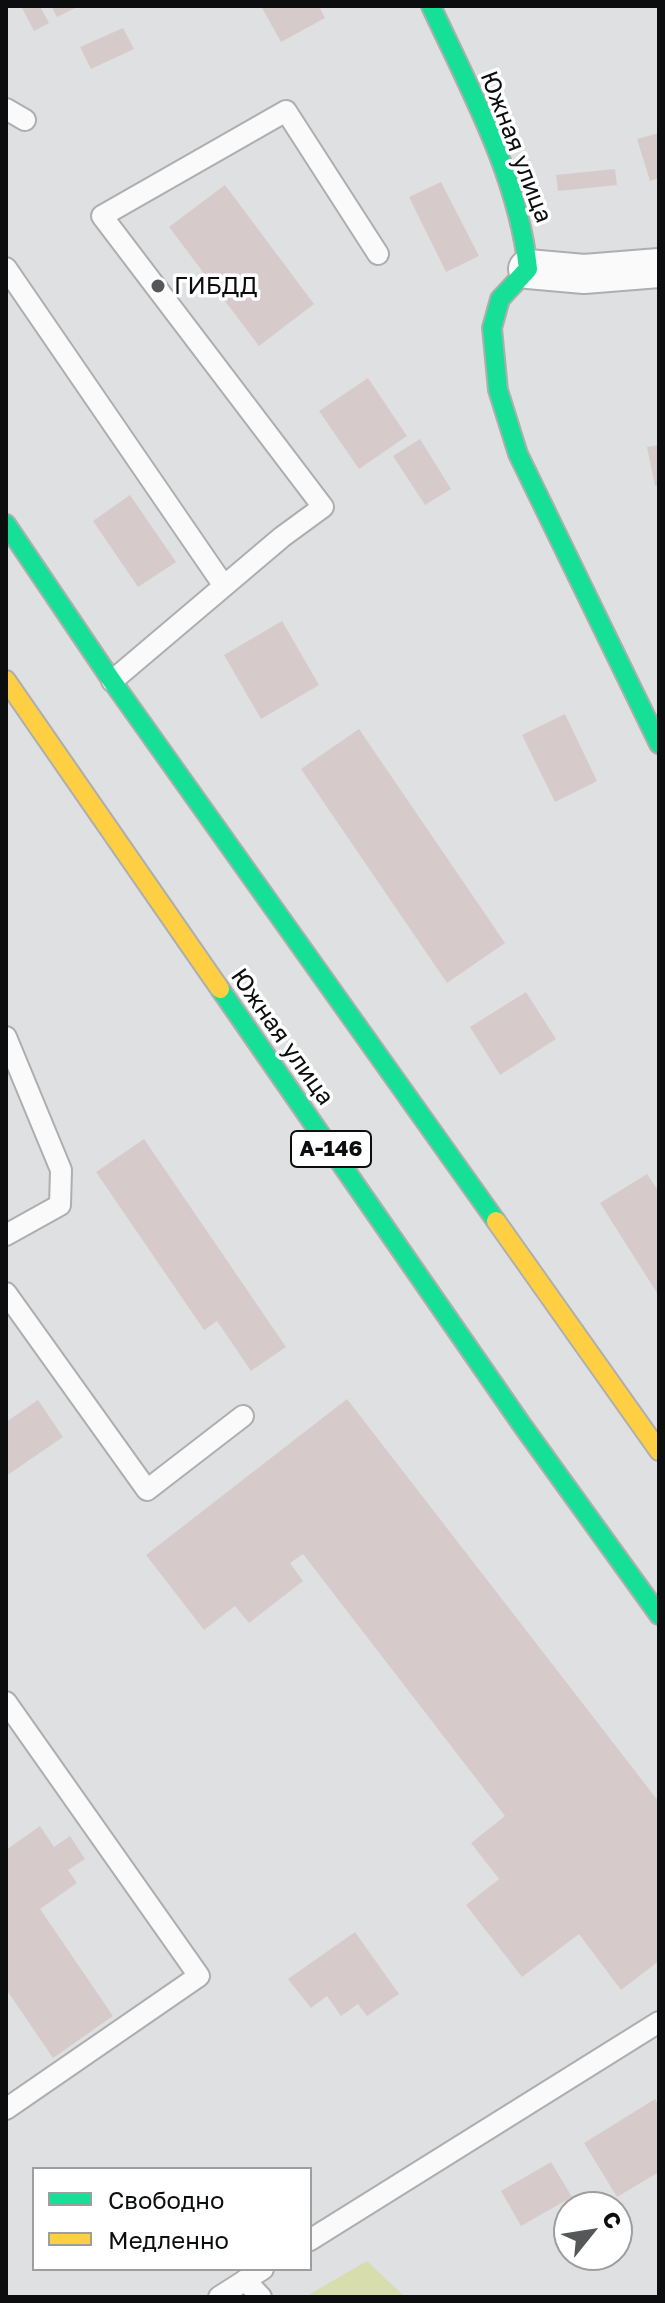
<!DOCTYPE html>
<html>
<head>
<meta charset="utf-8">
<style>
	body { margin:0 }
	#map { position:relative; width:665px; height:2303px; overflow:hidden; background:#dfe0e2; font-family:"Golos Text",sans-serif }
	canvas { display:block }
	.frame { position:absolute; inset:0; border:8px solid #0c0d0e; pointer-events:none }
	.legend { position:absolute; left:32px; top:2167px; width:280px; height:104px; box-sizing:border-box; background:#fff; border:2px solid #9e9e9f; margin:0; padding:10px 14px; list-style:none; font-size:24px; color:#0c0d0e }
	.legend li { display:flex; align-items:center; gap:16px; height:40px }
	.legend b { width:40px; border:2px solid #9e9e9f }
	.north { position:absolute; left:553px; top:2191px; width:80px; height:80px; box-sizing:border-box; background:#fff; border:2px solid #9e9e9f; border-radius:50%; rotate:60deg; font-size:22px; font-weight:700; line-height:32px; text-align:center; color:#0c0d0e }
	.north::after { content:''; display:block; margin:auto; width:28px; height:36px; background:#565758; clip-path:polygon(50% 0,100% 100%,50% 72%,0 100%) }
</style>
</head>
<body>
<div id="map">
<canvas width="665" height="2303"></canvas>
<div class="frame"></div>
<ul class="legend">
<li><b style="height:10px;background:#16e098"></b>Свободно</li>
<li><b style="height:10px;background:#ffcf43"></b>Медленно</li>
</ul>
<div class="north">С</div>
</div>
<script>
const ctx = document.querySelector('canvas').getContext('2d');
ctx.lineJoin = 'round';
function fillPath(path, color) { ctx.fillStyle = color; ctx.fill(path, 'evenodd'); }
function stroke(path, color, width, dash) { ctx.strokeStyle = color; ctx.lineWidth = width; ctx.lineCap = dash ? 'butt' : 'round'; ctx.setLineDash(dash || []); ctx.stroke(path); }
function drawText(font, color, halo, rows, align = 'center') {
  ctx.font = font + ' "Golos Text",sans-serif'; ctx.lineWidth = 7; ctx.setLineDash([]); ctx.textBaseline = 'middle'; ctx.strokeStyle = halo; ctx.fillStyle = color; for (const [text, x, y, turn = 0] of rows) {
    ctx.save(); ctx.translate(x, y); ctx.rotate((+turn || 0) * Math.PI / 180); ctx.textAlign = isNaN(turn) ? turn : align; if (halo) ctx.strokeText(text, 0, 0); ctx.fillText(text, 0, 0); ctx.restore();
  }
}
fillPath(new Path2D(`
	M367,2261L405,2297H312L310,2294Z`), '#d8ddad');
fillPath(new Path2D(`
	M21,6H40L49,23L34,31Z
	M51,6H79L57,17Z
	M261,6H319L325,18L281,42Z
	M123,28L134,49L91,69L80,47Z
	M659,133V178L650,181L637,139Z
	M615,169L617,185L558,191L556,175Z
	M441,182L479,256L446,272L409,197Z
	M225,185L314,304L259,346L169,227Z
	M368,378L407,436L359,469L319,411Z
	M420,439L451,489L425,505L393,456Z
	M659,445V485L655,486L647,447Z
	M130,495L176,562L138,587L93,521Z
	M282,621L319,685L261,719L224,655Z
	M565,714L597,781L555,802L522,735Z
	M359,729L505,943L447,983L301,769Z
	M526,992L556,1039L500,1075L470,1027Z
	M144,1139L286,1347L251,1371L217,1321L204,1330L96,1172Z
	M647,1174L659,1192V1296L600,1203Z
	M347,1399L659,1802V1961L621,1990L579,1934L522,1977L466,1905L499,1879L471,1843L505,1816L303,1554L290,1563L303,1581L249,1623L235,1606L204,1630L146,1555Z
	M38,1400L63,1437L6,1476V1422Z
	M40,1826L54,1847L70,1836L85,1859L68,1870L77,1883L40,1909L113,2016L53,2058L6,1989V1850Z
	M355,1932L399,1994L367,2016L358,2004L341,2016L327,1996L311,2008L288,1979Z
	M655,2099L659,2106V2172L617,2197L584,2143Z
	M551,2162L572,2197L521,2226L501,2191Z`), '#d6cbca');
const lane = new Path2D(`
	M6,109L25,120
	M6,268L224,586
	M112,681L282,537L323,507L102,216L286,111L378,254
	M6,1037L61,1170L60,1205L6,1235
	M6,1293L147,1490L243,1416
	M6,1702L199,1976L6,2109
	M310,2240L659,2022
	M245,2280L261,2297
	M219,2297L263,2269`);
const street = new Path2D(`
	M528,269L584,274L659,268`);
const fast = new Path2D(`
	M431,6C470,90 518,176 528,269L500,299L492,328L498,390L518,454L659,744
	M6,524L112,681L496,1221
	M220,989L522,1425L659,1615`);
const slow = new Path2D(`
	M6,680L220,989
	M496,1221L659,1451`);
stroke(lane, '#aeaeaf', 24);
stroke(street, '#aeaeaf', 42);
stroke(fast, '#aeaeaf', 22);
stroke(slow, '#aeaeaf', 22);
stroke(lane, '#fafafb', 20);
stroke(street, '#fafafb', 38);
stroke(fast, '#16e098', 18);
stroke(slow, '#ffcf43', 18);
for (const [x, y, r, color] of [
	[158,286,8,"#565758"]
]) { const dot = new Path2D(); dot.arc(x, y, r, 0, 2 * Math.PI); ctx.fillStyle = color; ctx.fill(dot); stroke(dot, '#fff', 3); }
for (const [x, y, w] of [
	[331,1149,80]
]) { const box = new Path2D(); box.roundRect(x - w / 2, y - 18, w, 36, 6); ctx.fillStyle = '#fff'; ctx.fill(box); stroke(box, '#0c0d0e', 2); }
drawText('bold 22px', '#0c0d0e', null, [
	["А-146",331,1149]
]);
drawText('24px', '#0c0d0e', '#fff', [
	["Южная улица",516,147,69],
	["Южная улица",282,1037,55]
]);
drawText('24px', '#0c0d0e', '#fff', [
	["ГИБДД",174,286]
], 'left');
</script>
</body>
</html>
